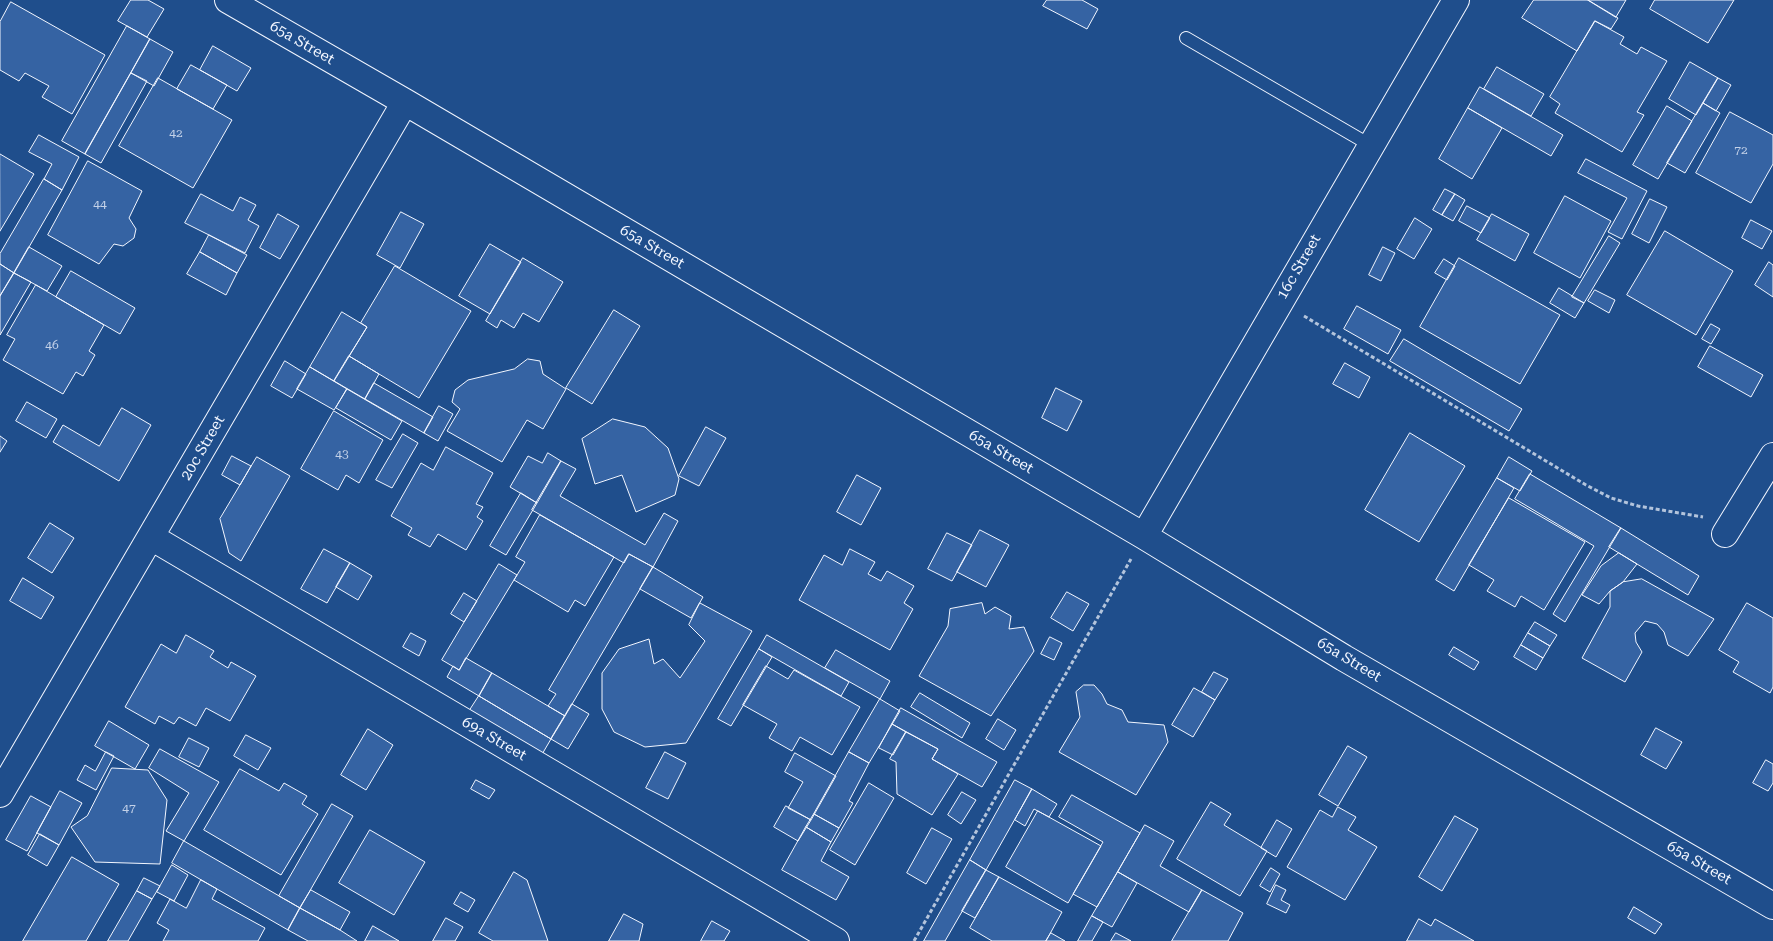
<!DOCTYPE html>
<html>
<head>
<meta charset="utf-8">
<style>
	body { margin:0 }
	canvas { display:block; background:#1f4e8c }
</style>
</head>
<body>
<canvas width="1773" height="941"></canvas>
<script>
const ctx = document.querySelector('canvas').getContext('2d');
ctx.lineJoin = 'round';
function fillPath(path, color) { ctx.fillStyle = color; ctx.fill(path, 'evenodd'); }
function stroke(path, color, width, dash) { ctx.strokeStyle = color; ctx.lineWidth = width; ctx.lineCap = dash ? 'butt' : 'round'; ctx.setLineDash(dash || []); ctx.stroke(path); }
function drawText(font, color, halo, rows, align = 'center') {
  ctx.font = font + ' "Roboto Serif",serif'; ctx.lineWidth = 4; ctx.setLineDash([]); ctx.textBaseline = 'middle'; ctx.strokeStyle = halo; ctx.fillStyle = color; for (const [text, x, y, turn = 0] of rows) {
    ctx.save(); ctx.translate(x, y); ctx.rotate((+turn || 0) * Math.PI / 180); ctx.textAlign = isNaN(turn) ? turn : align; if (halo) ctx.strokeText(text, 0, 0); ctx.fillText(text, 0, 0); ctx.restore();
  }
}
const building = new Path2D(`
	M131,0H148L164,9L147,37L118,21Z
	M1047,0H1082L1098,9L1087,29L1043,6Z
	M1534,0H1588L1618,18L1611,29L1595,21L1577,51L1522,18Z
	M1588,0H1626L1616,17Z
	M1655,0H1734L1708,43L1650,9Z
	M11,2L105,55L72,114L42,97L49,86L25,73L19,81L0,70V22Z
	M1595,21L1624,37L1620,44L1637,54L1641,47L1667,61L1637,112L1644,115L1622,152L1555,113L1560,104L1550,97Z
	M127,26L150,39L85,154L62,141Z
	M150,39L173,52L154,86L131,73Z
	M213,46L251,68L237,91L200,70Z
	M1690,62L1718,78L1696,115L1669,99Z
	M191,65L227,85L213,109L177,89Z
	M1497,67L1544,94L1531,116L1484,89Z
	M131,73L147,81L101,163L85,154Z
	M158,78L232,120L193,188L119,146Z
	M1718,78L1731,85L1716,111L1703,103Z
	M1480,87L1563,135L1551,156L1468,108Z
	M1703,103L1720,113L1685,173L1667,163Z
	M1667,106L1692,121L1658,179L1633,165Z
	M1468,108L1502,128L1472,179L1439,159Z
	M1730,112L1773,135V164L1751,203L1696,173Z
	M39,135L79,157L62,190L44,179L52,164L29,152Z
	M0,154L34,174L0,231Z
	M1586,159L1647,191L1622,239L1608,232L1627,198L1578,173Z
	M88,161L142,191L129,218L136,229L134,238L123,246L114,244L99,264L48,235Z
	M44,179L62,190L14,273L0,264V254Z
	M1445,189L1455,194L1442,215L1433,210Z
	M201,194L233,211L240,197L256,205L248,220L259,226L245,253L185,223Z
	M1455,194L1465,200L1453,221L1442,215Z
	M1565,196L1611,221L1580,278L1534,253Z
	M1650,199L1667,207L1649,243L1632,234Z
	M1467,206L1490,218L1481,233L1459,221Z
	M401,212L424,224L400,268L377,255Z
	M278,214L299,226L280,259L260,248Z
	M1492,214L1529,234L1515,261L1477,240Z
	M1415,218L1432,229L1414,259L1397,249Z
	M1751,220L1772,231L1762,249L1742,238Z
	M1665,231L1733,271L1696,335L1627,295Z
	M209,235L247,255L237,273L200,252Z
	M1609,236L1620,243L1584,303L1572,297Z
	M490,244L521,262L490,314L459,296Z
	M29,247L62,266L47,291L14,273Z
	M1383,247L1395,253L1381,281L1369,275Z
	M200,252L237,273L226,295L187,274Z
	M523,258L563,282L539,322L523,313L514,328L501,320L497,328L486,321Z
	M1459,258L1560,315L1520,384L1420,327Z
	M1444,259L1455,266L1447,280L1435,273Z
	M1769,262L1773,265V297L1755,285Z
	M0,264L14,273L0,296Z
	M395,266L471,311L419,398L349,356L367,327L361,323Z
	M71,271L135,308L120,334L56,297Z
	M14,273L31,282L0,335V296Z
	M36,285L104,325L89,351L95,355L83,376L76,372L63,394L3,360L15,339L7,335Z
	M1559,288L1584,303L1575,318L1550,303Z
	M1595,290L1615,300L1609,313L1588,301Z
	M1357,306L1401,330L1388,354L1344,329Z
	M614,310L640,326L592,404L566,388Z
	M342,312L367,327L334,381L310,367Z
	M1711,324L1720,329L1711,344L1702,339Z
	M1404,339L1522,409L1509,431L1390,361Z
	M1710,346L1763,375L1751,397L1698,367Z
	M349,356L379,374L365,399L334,381Z
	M528,359L540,361L543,374L566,389L543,429L527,420L502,462L447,431L460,409L452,402L455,390L468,380L514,369Z
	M285,361L306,374L292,398L271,386Z
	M1345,363L1370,377L1359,398L1333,384Z
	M310,367L347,389L334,410L297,389Z
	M374,383L433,417L424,433L365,399Z
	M1056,388L1082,401L1067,431L1042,418Z
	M347,389L402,421L391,440L336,408Z
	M27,402L57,419L46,438L16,421Z
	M439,406L453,414L438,441L424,433Z
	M122,408L151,425L119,481L53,442L63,425L99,446Z
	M334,411L383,440L359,483L346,475L338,490L301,469Z
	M613,419L645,427L668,448L679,479L675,495L636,512L622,475L595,484L582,439Z
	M706,427L726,438L699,486L679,476Z
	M1410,433L1465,466L1419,542L1365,510Z
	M403,434L418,443L392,488L376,480Z
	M0,436L7,441L0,452Z
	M446,447L493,473L476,504L483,507L477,517L483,521L466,550L438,534L430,547L408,535L412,528L391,516L421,463L433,470Z
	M548,453L561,461L537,503L510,487L528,456L542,463Z
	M232,456L251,466L240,485L222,475Z
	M257,457L290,476L241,561L229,553L220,519Z
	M1509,457L1532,471L1520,491L1497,478Z
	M561,461L576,469L560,496L645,545L664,513L678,521L653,567L629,554L624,563L532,510Z
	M1530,474L1621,528L1565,622L1553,614L1594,546L1515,499Z
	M857,475L881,488L861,525L837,512Z
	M1497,478L1514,488L1454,591L1436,580Z
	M521,493L537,503L506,555L490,546Z
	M1509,498L1585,542L1544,610L1521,596L1515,607L1487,591L1494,580L1469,565Z
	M540,515L614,557L585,606L575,600L568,612L514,580L525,562L516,557Z
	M50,523L74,538L52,573L28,558Z
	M1621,528L1699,576L1688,595L1609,547Z
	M980,530L1009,545L986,587L957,572Z
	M947,533L972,545L952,581L928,569Z
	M324,549L350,563L327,603L301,589Z
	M850,549L875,562L868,574L881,581L887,571L914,586L904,603L913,609L890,650L799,600L824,555L842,565Z
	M1619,553L1637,564L1623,582L1610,591L1599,604L1582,595L1601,566Z
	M629,554L653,567L565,716L548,706L556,694L549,690Z
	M350,563L372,576L358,600L336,587Z
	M499,564L517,575L459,670L442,660Z
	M653,567L703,597L691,618L640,589Z
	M23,578L54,597L41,619L10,601Z
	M1642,579L1714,619L1688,656L1668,645L1664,632L1657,624L1645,621L1635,633L1636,642L1642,652L1625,682L1582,658L1610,607V591L1623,582Z
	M1067,592L1089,604L1073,631L1051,618Z
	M464,593L477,601L464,622L451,614Z
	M700,603L752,631L686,743L645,747L614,732L602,709V673L619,649L649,639L654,664L663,659L680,678L705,641L689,625Z
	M982,603L985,614L995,607L1011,616L1009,629L1024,627L1034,651L991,716L919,676L948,626L950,609Z
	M1747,603L1773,618V687L1770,693L1733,672L1739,662L1719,650Z
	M1535,622L1557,635L1550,646L1528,633Z
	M411,633L426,641L419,656L403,647Z
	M1528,633L1550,646L1543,658L1521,645Z
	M186,635L214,651L210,657L228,668L231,662L256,676L230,721L206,708L196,726L179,717L174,724L159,716L155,724L125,707L161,644L176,653Z
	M767,635L849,682L841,696L759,649Z
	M1050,637L1062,643L1054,660L1041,654Z
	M1521,645L1543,658L1536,670L1514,657Z
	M1454,647L1479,662L1474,670L1449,655Z
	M759,649L772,657L731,726L718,719Z
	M836,650L890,681L880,699L825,668Z
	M466,658L492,673L479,696L447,677L453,666L459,670Z
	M766,666L788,679L794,670L860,707L832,755L800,737L792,751L769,738L777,724L743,705Z
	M1214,672L1228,679L1215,700L1202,692Z
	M492,673L565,716L551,739L479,696Z
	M1084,685H1094L1102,694L1107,704L1122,710L1128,722L1164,725L1168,742L1136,795L1059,752L1080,717L1076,692Z
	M1194,688L1215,700L1193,737L1172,725Z
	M920,693L970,723L962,738L911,707Z
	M479,696L551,739L541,756L468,713Z
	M880,699L900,711L869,763L849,752Z
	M572,704L589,714L568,749L551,739Z
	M901,708L997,762L982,787L932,759L938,749L892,724Z
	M998,719L1016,730L1004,750L986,739Z
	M109,721L149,745L135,769L95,746Z
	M892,724L906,732L893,755L879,748Z
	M1656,728L1682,742L1666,769L1641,755Z
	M368,729L393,745L366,790L341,775Z
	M906,732L938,749L932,759L958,774L932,815L897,794L896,762L890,759Z
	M246,735L271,748L258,770L234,756Z
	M189,738L209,748L199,767L179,757Z
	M1348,746L1367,757L1338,806L1319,795Z
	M160,749L219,782L184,841L166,831L189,793L149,768Z
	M106,752L114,756L96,790L77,780L85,765L95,771Z
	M665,752L686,763L668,799L646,788Z
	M849,752L869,763L849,801L853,803L839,828L814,814Z
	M795,753L836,776L811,820L788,808L803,782L785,772Z
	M1766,760L1773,764V783L1768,791L1753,783Z
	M112,768L148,770L167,800L160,864L95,862L71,827L87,816Z
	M240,769L279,791L284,783L307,796L302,804L318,814L281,875L204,830Z
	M476,780L495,790L489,799L471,789Z
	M1015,780L1032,789L986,870L970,860Z
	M869,783L894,798L855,865L830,850Z
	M1032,789L1057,804L1049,817L1034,809L1025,826L1015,820Z
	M60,791L82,803L59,845L37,833Z
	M962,792L976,800L961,824L948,815Z
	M1072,795L1140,833L1097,907L1073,894L1103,842L1059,817Z
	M31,796L51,807L27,851L6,840Z
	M1211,802L1231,814L1224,825L1267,851L1240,896L1177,859Z
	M332,804L353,816L300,908L279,896Z
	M786,806L811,820L798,841L774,827Z
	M1338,807L1356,817L1348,830L1377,847L1345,900L1287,867L1320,810L1332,817Z
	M1038,811L1101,846L1068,903L1006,867Z
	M814,814L839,828L831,842L806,827Z
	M1455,816L1478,829L1442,891L1419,877Z
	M1277,820L1292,829L1276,857L1261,848Z
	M1145,825L1174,841L1160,866L1202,890L1189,912L1118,872Z
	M806,827L831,842L821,861L849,877L836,900L782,870Z
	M932,828L952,839L926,884L907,873Z
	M370,830L425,862L394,915L339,883Z
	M40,834L59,845L47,866L28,855Z
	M184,841L300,908L288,930L172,863Z
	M72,857L119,884L86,941H23Z
	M970,860L986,870L945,941H924Z
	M172,865L188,875L174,901L157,892Z
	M1271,868L1280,874L1270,892L1260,886Z
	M986,870L999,877L975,918L962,911Z
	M514,872L527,880L548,941H493L479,933Z
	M1118,872L1137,883L1112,927L1092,916Z
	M999,877L1062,912L1046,941H992L970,928Z
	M144,878L160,886L152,899L137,891Z
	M201,880L217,889L212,899L265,928L258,941H163L169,930L157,923L170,899L186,908Z
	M1276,885L1286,890L1281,900L1290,905L1286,913L1267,904Z
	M311,890L350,912L340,930L300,908Z
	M1202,890L1243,913L1228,941H1172Z
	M137,891L152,899L128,941H108Z
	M461,892L475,900L468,912L454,904Z
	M1634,907L1662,924L1655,934L1628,918Z
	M300,908L340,930L357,941H308L288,930Z
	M624,914L643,924L639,941H609Z
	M1092,916L1103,922L1092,941H1078Z
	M446,918L463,927L455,941H433Z
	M1419,919L1431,926L1435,919L1474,941H1407Z
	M712,921L730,931L724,941H701Z
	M373,926L399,941H365Z
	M1051,933L1065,941H1046Z
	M1116,933L1131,941H1111Z`);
fillPath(building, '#3563a3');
stroke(building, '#f2f6ff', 1);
const service = new Path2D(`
	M1186,38L1370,145`);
const minor = new Path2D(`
	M228,0L405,102L1144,536L1344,658L1773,906
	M1725,534L1773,456
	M1144,536L1456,0
	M151,537L836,941
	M0,794L405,102`);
stroke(service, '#f2f6ff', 14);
stroke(minor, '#f2f6ff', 28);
stroke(new Path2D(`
	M1304,316L1586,485L1611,498L1638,506L1703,517
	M914,941L1131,559`), '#b3c4dc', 3, [4, 2.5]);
stroke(service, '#1f4e8c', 12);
stroke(minor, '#1f4e8c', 26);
drawText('12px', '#c3d1e8', null, [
	["42",176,133],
	["72",1741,150],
	["44",100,204],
	["46",52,345],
	["43",342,454],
	["47",129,808]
]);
drawText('15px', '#f2f6ff', '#1f4e8c', [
	["65a Street",302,43,30],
	["65a Street",652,247,30],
	["16c Street",1299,267,-60],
	["20c Street",203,448,-60],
	["65a Street",1001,452,30],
	["65a Street",1349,660,31],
	["69a Street",494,739,30],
	["65a Street",1699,863,30]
]);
</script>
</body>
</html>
